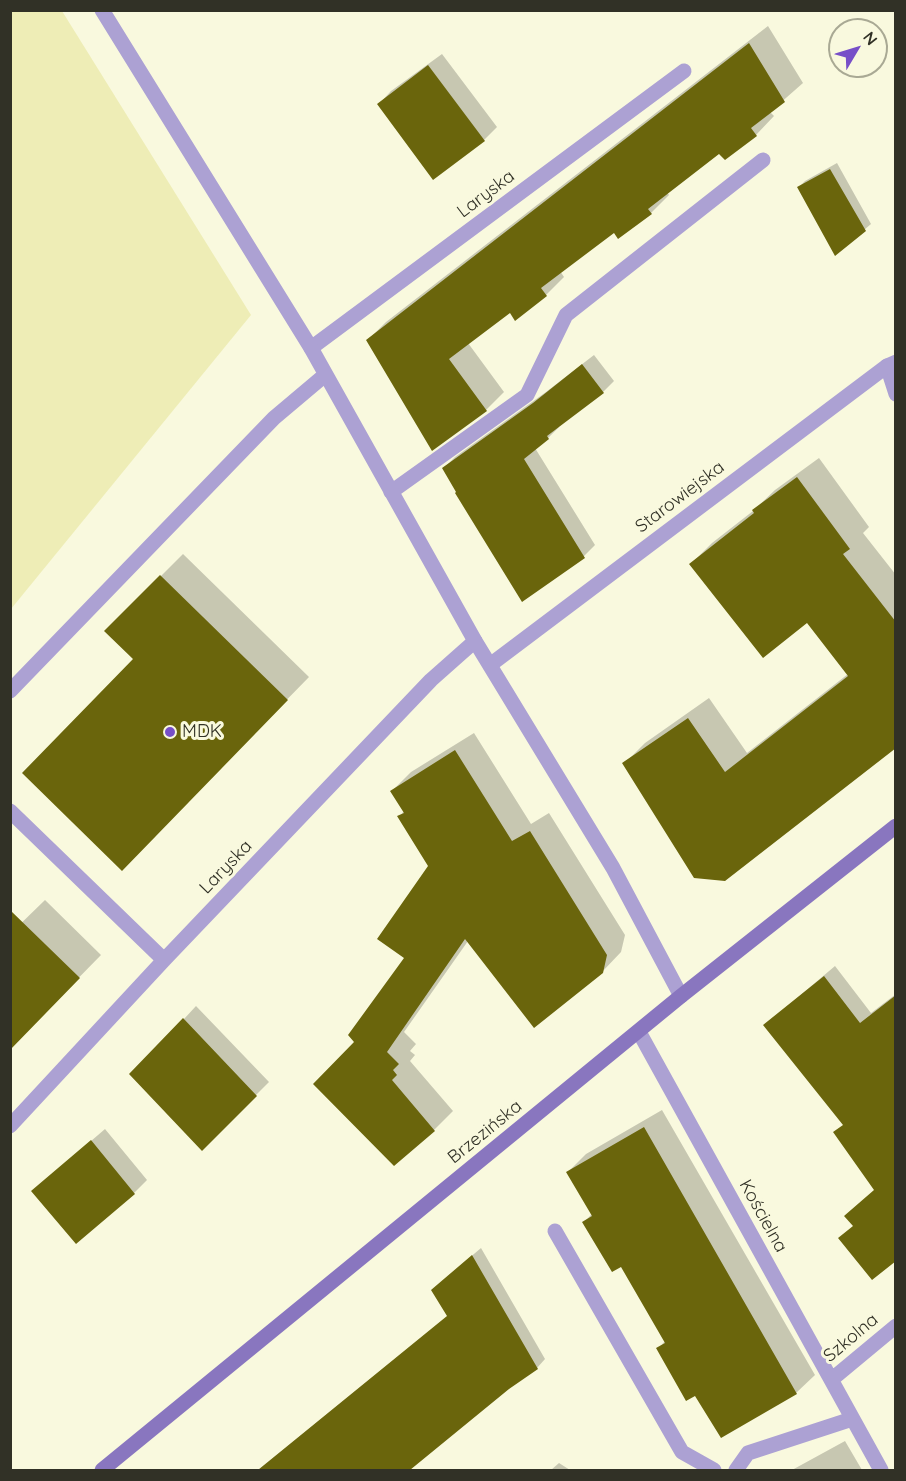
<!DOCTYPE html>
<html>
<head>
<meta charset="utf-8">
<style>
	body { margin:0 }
	#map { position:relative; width:906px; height:1481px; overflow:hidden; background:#f9f9de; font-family:Quicksand,sans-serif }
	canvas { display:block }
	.frame { position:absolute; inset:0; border:12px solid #313126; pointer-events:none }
	.north { position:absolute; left:828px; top:18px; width:60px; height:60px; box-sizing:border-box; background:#f9f9de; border:2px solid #a9a994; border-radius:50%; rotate:52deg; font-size:16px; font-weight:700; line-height:24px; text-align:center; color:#313126 }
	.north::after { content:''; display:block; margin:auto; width:21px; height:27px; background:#774fc8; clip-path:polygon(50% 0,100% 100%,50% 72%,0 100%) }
</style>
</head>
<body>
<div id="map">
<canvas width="906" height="1481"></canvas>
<div class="frame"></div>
<div class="north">N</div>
</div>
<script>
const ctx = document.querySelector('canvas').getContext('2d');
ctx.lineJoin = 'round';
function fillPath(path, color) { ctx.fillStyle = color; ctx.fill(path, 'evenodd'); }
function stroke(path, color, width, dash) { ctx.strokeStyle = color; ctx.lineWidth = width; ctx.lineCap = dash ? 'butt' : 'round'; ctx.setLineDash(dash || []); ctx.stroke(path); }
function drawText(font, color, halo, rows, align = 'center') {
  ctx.font = font + ' Quicksand,sans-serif'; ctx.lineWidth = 6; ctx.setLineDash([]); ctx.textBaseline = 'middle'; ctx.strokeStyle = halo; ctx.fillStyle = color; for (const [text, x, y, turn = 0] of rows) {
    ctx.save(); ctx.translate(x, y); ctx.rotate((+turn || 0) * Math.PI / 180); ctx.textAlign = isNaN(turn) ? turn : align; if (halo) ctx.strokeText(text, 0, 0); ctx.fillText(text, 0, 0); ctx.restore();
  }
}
fillPath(new Path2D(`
	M11,10L62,11L251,315L11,609Z`), '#eeedb6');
fillPath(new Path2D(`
	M768,26L803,83L770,112L774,116L756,135L725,158L719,152L667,192L669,195L651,213L614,231L560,271L564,277L546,295L510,311L468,343L504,392L486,410L368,340L386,322Z
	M442,54L497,127L484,140L379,104L391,91Z
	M837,163L871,224L864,230L799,187L805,181Z
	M594,355L614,381L603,392L558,425L559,427L548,438L535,448L595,545L584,556L522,600L444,468L455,457L546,392Z
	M819,458L869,527L863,533L896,575V746L725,880L624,764L645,743L709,698L747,753L848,674L807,621L691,564L712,543L753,511L775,490Z
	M183,554L309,677L144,846L135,659L106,631Z
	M474,733L531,824L549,813L625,935L621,952L602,972L468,941L404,1032L416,1044L410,1051L415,1055L410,1061L453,1111L434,1130L394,1164L356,1042L406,957L430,866L399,817L404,811L392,791L411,772Z
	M45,900L101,955L10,1048V934Z
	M835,966L871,1013L896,994V1126L765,1025Z
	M196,1006L269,1082L202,1149L184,1019Z
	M662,1110L815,1375L796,1393L696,1394L658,1349L665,1341L621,1265L584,1222L592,1214L568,1172L586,1154Z
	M105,1129L147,1180L134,1193L33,1191Z
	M481,1248L545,1359L537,1368L508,1388L408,1470H258L449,1315L441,1282Z
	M845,1441L862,1470H792Z
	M559,1463L570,1470H551Z`), '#0003');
fillPath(new Path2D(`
	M749,43L785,102L751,128L757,136L725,160L719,154L648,209L652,214L618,239L614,233L541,288L547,296L515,321L510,313L449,359L487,411L432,451L366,340Z
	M428,65L485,141L433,180L377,104Z
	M830,169L866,231L835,256L797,187Z
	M582,364L604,393L547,436L549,439L524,459L585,558L522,602L455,493L456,492L442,468L533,403Z
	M797,477L850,549L843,554L896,622V748L725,881L694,878L622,763L688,718L725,772L848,676L807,623L763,658L689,564L754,513L752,510Z
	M160,575L288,700L122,871L22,773L133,659L104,631Z
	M455,750L512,841L530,831L607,955L603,973L534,1028L465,939L387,1052L399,1064L393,1070L397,1075L392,1080L435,1131L394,1166L313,1084L354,1042L348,1035L404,958L377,939L428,866L397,816L404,813L390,791Z
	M10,910L80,978L10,1050Z
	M824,976L860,1023L896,995V1261L872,1280L838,1238L853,1226L844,1216L874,1190L833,1132L843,1125L763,1025Z
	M183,1018L257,1096L202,1151L129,1074Z
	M644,1127L797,1394L721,1438L695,1396L686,1401L656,1348L665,1343L621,1267L612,1272L582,1222L592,1216L566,1172Z
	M91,1140L135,1194L76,1244L31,1191Z
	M472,1255L538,1369L509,1389L410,1470H258L447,1316L431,1290Z`), '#6a650c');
stroke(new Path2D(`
	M311,348L684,71
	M887,366L896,394
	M391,492L527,395L566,315L763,160
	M555,1231L682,1452L714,1470`), '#aca1d3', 15);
stroke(new Path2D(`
	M490,665L887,366L896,362
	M10,691L274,418L325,375
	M10,811L164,960
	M639,1032L881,1470
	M10,1126L164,960L431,680L475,641
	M831,1380L896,1326
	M736,1470L748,1453L852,1419`), '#aca1d3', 15);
stroke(new Path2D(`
	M102,10L311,348L475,641L613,868L681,996`), '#aca1d3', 15);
stroke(new Path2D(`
	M102,1470L681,996L896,826`), '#8976bf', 15);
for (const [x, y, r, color] of [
	[170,732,6,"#774fc8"]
]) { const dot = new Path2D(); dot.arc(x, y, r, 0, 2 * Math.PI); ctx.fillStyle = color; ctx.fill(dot); stroke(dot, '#f9f9de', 2); }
drawText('18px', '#313126', '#f9f9de', [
	["Laryska",486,194,-37],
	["Starowiejska",680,497,-37],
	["Laryska",226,867,-46],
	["Brzezińska",485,1132,-39],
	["Kościelna",763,1216,61],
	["Szkolna",851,1338,-40]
]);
drawText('18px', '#313126', '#f9f9de', [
	["MDK",182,732]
], 'left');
</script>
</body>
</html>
